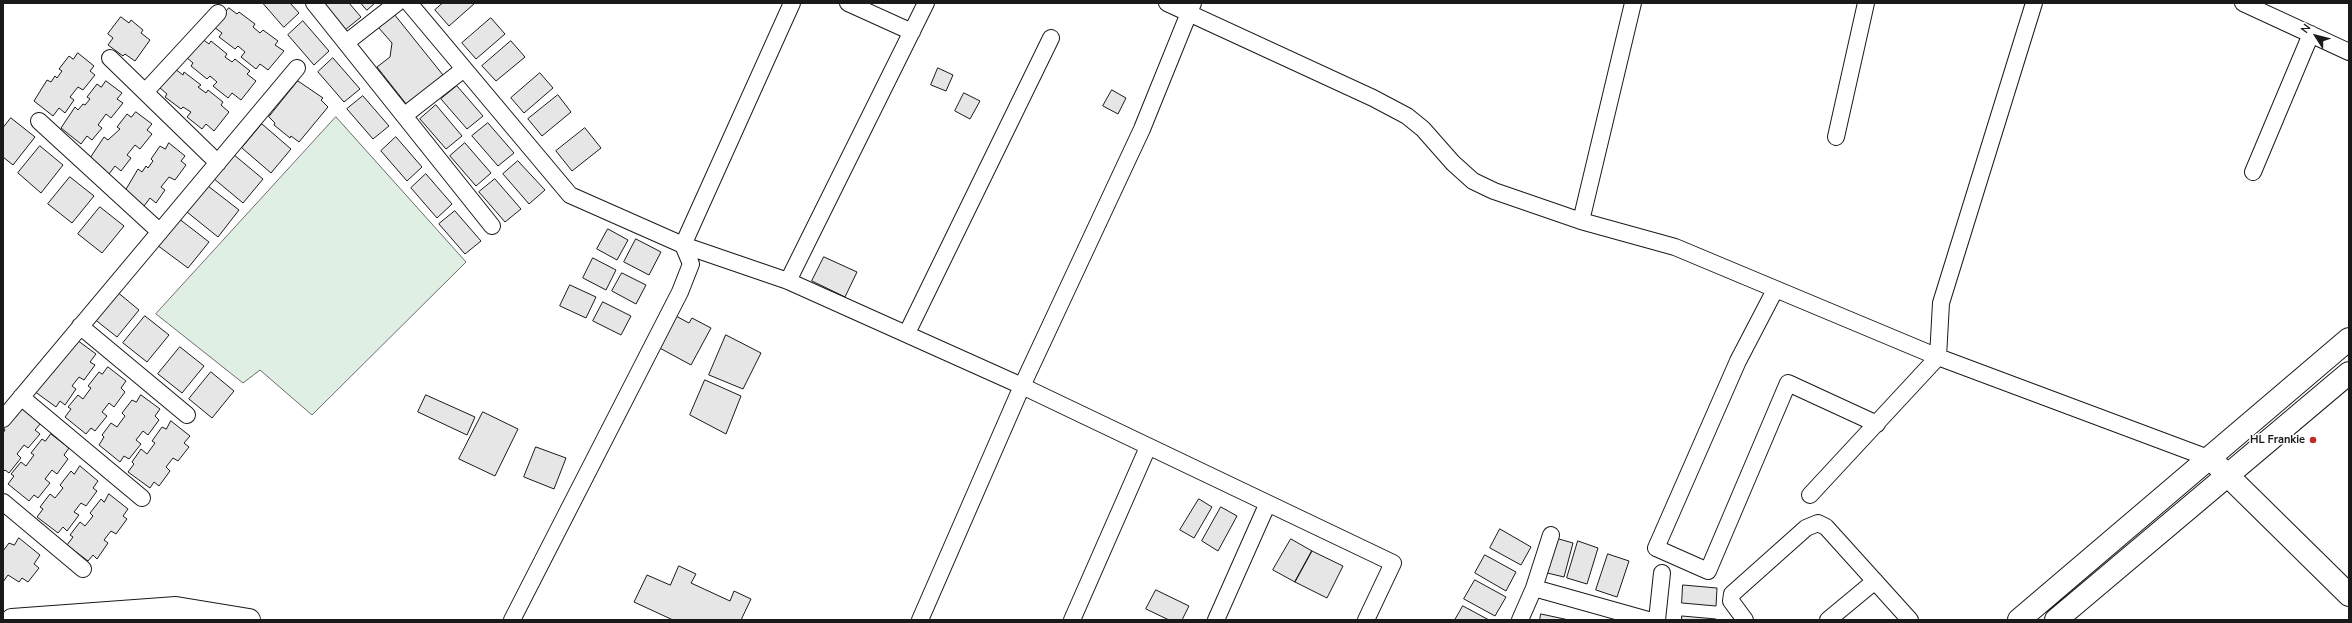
<!DOCTYPE html>
<html>
<head>
<meta charset="utf-8">
<style>
	body { margin:0 }
	#map { position:relative; width:2352px; height:623px; overflow:hidden; background:#fff; font-family:"Nunito Sans",sans-serif }
	canvas { display:block }
	.frame { position:absolute; inset:0; border:4px solid #1a1a1a; pointer-events:none }
	.north { position:absolute; left:2296px; top:16px; width:40px; height:40px; -webkit-text-stroke:3px #fff; paint-order:stroke; rotate:306deg; font-size:11px; font-weight:700; line-height:16px; text-align:center; color:#1a1a1a }
	.north::after { content:''; display:block; margin:auto; width:14px; height:18px; background:#1a1a1a; clip-path:polygon(50% 0,100% 100%,50% 72%,0 100%) }
</style>
</head>
<body>
<div id="map">
<canvas width="2352" height="623"></canvas>
<div class="frame"></div>
<div class="north">N</div>
</div>
<script>
const ctx = document.querySelector('canvas').getContext('2d');
ctx.lineJoin = 'round';
function fillPath(path, color) { ctx.fillStyle = color; ctx.fill(path, 'evenodd'); }
function stroke(path, color, width, dash) { ctx.strokeStyle = color; ctx.lineWidth = width; ctx.lineCap = dash ? 'butt' : 'round'; ctx.setLineDash(dash || []); ctx.stroke(path); }
function drawText(font, color, halo, rows, align = 'center') {
  ctx.font = font + ' "Nunito Sans",sans-serif'; ctx.lineWidth = 3; ctx.setLineDash([]); ctx.textBaseline = 'middle'; ctx.strokeStyle = halo; ctx.fillStyle = color; for (const [text, x, y, turn = 0] of rows) {
    ctx.save(); ctx.translate(x, y); ctx.rotate((+turn || 0) * Math.PI / 180); ctx.textAlign = isNaN(turn) ? turn : align; if (halo) ctx.strokeText(text, 0, 0); ctx.fillText(text, 0, 0); ctx.restore();
  }
}
const green = new Path2D(`
	M336,117L466,262L312,415L260,370L243,383L156,314Z`);
fillPath(green, '#e0efe3');
stroke(green, '#6a6a6a', 1);
const building = new Path2D(`
	M263,3H290L299,13L284,27Z
	M322,3H349L361,17L345,30Z
	M361,3H375L367,10Z
	M443,3H475L449,26L435,10Z
	M229,8L237,14L239,12L255,24L253,27L260,33L263,30L278,41L275,45L284,51L268,70L260,64L256,69L241,57L245,52L238,46L235,49L219,37L222,33L214,27Z
	M394,14L443,75L407,105L377,67L390,57L392,43L378,27Z
	M121,17L129,23L131,20L143,30L141,33L150,40L135,61L125,54L123,56L108,45L113,38L108,34Z
	M491,18L505,34L476,59L462,43Z
	M303,21L329,51L314,65L288,35Z
	M201,38L209,44L211,41L227,54L225,57L232,62L235,59L250,71L247,74L256,81L241,100L232,93L228,98L213,86L217,82L210,76L207,79L191,66L193,63L186,57Z
	M511,41L525,57L496,81L482,66Z
	M78,53L94,66L90,71L95,75L83,90L78,87L70,97L74,100L65,113L59,108L53,116L34,101L47,80L51,82L55,76L57,78L62,71L59,69L69,56L73,59Z
	M333,58L360,89L344,102L318,72Z
	M938,68L953,75L946,91L931,85Z
	M175,69L183,75L184,72L201,85L198,87L206,93L208,90L223,102L221,105L229,112L214,131L206,124L202,129L187,117L191,112L183,107L181,109L165,97L167,94L160,88Z
	M540,73L553,88L524,113L511,98Z
	M106,81L122,93L117,99L123,103L111,118L106,114L98,125L102,128L92,140L87,136L81,144L61,128L75,107L78,110L83,104L85,105L90,99L87,97L97,84L101,87Z
	M298,81L323,98L321,100L328,107L299,142L291,136L290,138L274,125L275,123L269,117Z
	M457,86L483,116L467,129L441,99Z
	M1112,90L1126,98L1118,114L1103,106Z
	M964,93L980,101L970,119L955,111Z
	M558,95L571,112L542,136L528,119Z
	M363,96L389,126L373,139L347,109Z
	M436,105L462,136L446,149L420,119Z
	M136,112L152,124L147,130L152,134L140,149L135,145L127,155L131,158L121,171L115,166L109,174L90,158L104,137L108,140L120,129L117,127L127,114L131,117Z
	M11,118L35,137L13,165L3,157V128Z
	M488,123L514,153L498,166L472,136Z
	M262,124L291,149L271,173L242,148Z
	M585,128L601,148L572,171L556,151Z
	M396,137L422,167L407,181L381,151Z
	M169,143L185,156L181,161L186,165L175,180L169,177L161,187L165,190L156,203L150,198L144,206L125,191L138,169L142,172L146,166L148,168L153,161L151,159L160,146L165,149Z
	M465,143L491,173L476,186L450,156Z
	M40,146L63,165L41,193L18,173Z
	M233,154L263,179L243,203L213,178Z
	M518,161L545,190L529,204L503,174Z
	M426,174L452,204L437,218L411,188Z
	M70,177L94,196L72,223L48,204Z
	M495,179L521,209L505,222L479,192Z
	M208,186L239,210L218,237L187,212Z
	M100,207L124,226L102,253L78,234Z
	M455,211L481,241L465,254L439,224Z
	M178,218L209,242L188,268L157,245Z
	M608,229L628,240L617,260L597,249Z
	M636,239L661,252L649,275L624,262Z
	M824,257L857,272L845,297L812,281Z
	M593,258L616,270L606,290L583,278Z
	M622,273L646,285L636,304L612,291Z
	M570,285L596,297L586,318L560,306Z
	M116,291L139,310L117,337L93,318Z
	M603,302L631,316L621,335L593,321Z
	M674,315L689,323L692,318L711,328L691,365L656,346Z
	M145,316L169,335L147,362L123,343Z
	M726,335L761,353L743,389L709,375Z
	M77,340L96,354L90,362L95,365L84,380L79,377L72,386L76,389L65,405L60,401L56,407L34,391L47,368L53,372Z
	M180,347L204,366L182,393L158,374Z
	M108,367L126,381L121,388L125,392L114,407L109,403L102,412L107,416L95,431L91,428L86,434L65,417L71,409L68,407L78,395L83,399L91,388L88,386L99,372L102,374Z
	M211,372L234,391L212,418L189,399Z
	M705,380L741,396L726,434L690,415Z
	M141,395L160,409L155,416L159,420L148,435L143,431L136,440L141,444L129,459L124,456L120,462L99,445L104,437L102,435L111,423L117,427L125,416L122,413L132,400L136,402Z
	M426,395L475,417L467,435L418,412Z
	M22,409L41,423L35,430L40,434L28,448L24,445L17,454L21,458L9,473L5,470L3,472V433L5,430L3,427L13,413L16,416Z
	M483,412L518,429L495,476L459,459Z
	M171,421L190,436L184,443L189,447L178,461L173,458L166,467L170,471L159,486L154,482L150,488L128,472L134,464L132,462L141,449L147,454L155,443L152,441L162,427L166,429Z
	M51,434L69,448L64,455L68,459L57,474L52,470L45,479L50,483L38,498L34,495L29,501L8,484L14,476L11,474L21,462L26,466L34,455L31,453L42,439L45,441Z
	M536,447L566,458L554,489L524,477Z
	M80,466L98,481L93,488L97,491L86,506L81,503L74,512L79,515L67,531L63,527L58,533L37,517L43,509L40,507L50,494L55,498L63,488L60,485L71,471L74,474Z
	M109,494L128,509L123,516L127,519L116,534L111,531L104,540L108,543L97,559L93,555L88,561L67,545L73,537L70,535L80,522L85,526L93,516L90,513L101,499L104,502Z
	M1199,499L1212,507L1194,538L1180,530Z
	M1221,507L1237,516L1218,551L1202,541Z
	M1500,529L1531,547L1521,565L1490,548Z
	M1552,537L1573,543L1564,577L1543,572Z
	M19,538L40,555L34,564L39,568L28,582L22,578L19,582L8,575L3,582V551L9,543L14,545Z
	M1291,539L1312,551L1295,582L1273,570Z
	M1578,541L1598,548L1587,584L1567,578Z
	M1312,551L1343,566L1327,598L1295,582Z
	M1608,554L1629,561L1617,597L1596,590Z
	M1485,555L1516,572L1506,591L1475,573Z
	M679,566L696,574L691,583L730,601L734,591L751,599L741,620H673L634,602L647,575L670,585Z
	M1475,580L1506,597L1495,616L1464,599Z
	M1683,585L1717,588L1716,606L1682,603Z
	M1156,590L1189,606L1182,620H1169L1146,609Z
	M1463,606L1489,620H1455Z
	M1541,614L1569,620H1540Z
	M1682,616L1716,619V620H1682Z`);
fillPath(building, '#e6e6e6');
stroke(building, '#1a1a1a', 1);
const street = new Path2D(`
	M314,3L492,226
	M409,3L570,195L683,245L691,264L680,292L512,620
	M792,3L683,245L788,281L1022,386L1142,129L1193,3
	M848,3L912,32
	M1167,3L1373,98L1407,116L1423,129L1453,163L1473,181L1494,191L1581,221L1675,247L1938,357L2208,458
	M2243,3L2349,52
	M347,42L397,3
	M110,58L218,163
	M145,92L218,13
	M405,115L464,69
	M39,121L160,232
	M1836,137L1866,3
	M2253,172L2311,34
	M1581,221L1633,3
	M788,281L926,3
	M1775,290L1738,361L1656,548L1708,571L1788,383L1877,424
	M80,326L187,415
	M907,333L1051,38
	M21,397L142,498
	M3,419L297,68
	M1810,495L1938,357L1941,303L2034,3
	M3,502L83,569
	M1534,588L1551,535
	M920,620L1022,386L1393,563L1366,620
	M1072,620L1148,447
	M1216,620L1267,505
	M1520,620L1534,588L1648,620
	M1657,620L1662,573
	M1745,620L1731,601L1732,594L1806,528L1818,523L1826,527L1910,620
	M1828,620L1875,581`);
const secondary = new Path2D(`
	M2217,465L2349,595
	M12,620L176,608L249,620
	M2019,620L2349,339
	M2056,620L2349,373`);
stroke(street, '#1a1a1a', 18);
stroke(secondary, '#1a1a1a', 24);
stroke(street, '#fff', 16);
stroke(secondary, '#fff', 22);
for (const [x, y, r, color] of [
	[2313,440,4,"#c62828"]
]) { const dot = new Path2D(); dot.arc(x, y, r, 0, 2 * Math.PI); ctx.fillStyle = color; ctx.fill(dot); stroke(dot, '#fff', 1.5); }
drawText('bold 11px', '#1a1a1a', '#fff', [
	["HL Frankie",2305,440]
], 'right');
</script>
</body>
</html>
